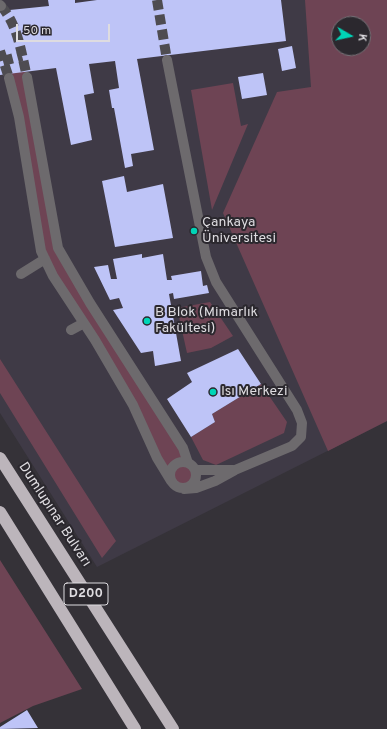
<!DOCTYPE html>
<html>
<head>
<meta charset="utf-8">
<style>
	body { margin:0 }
	#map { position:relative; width:387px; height:729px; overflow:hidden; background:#353238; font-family:Overpass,sans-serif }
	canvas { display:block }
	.north { position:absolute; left:331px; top:16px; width:40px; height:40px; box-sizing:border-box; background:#2b282e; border:1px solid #737075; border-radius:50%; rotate:99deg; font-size:11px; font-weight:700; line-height:16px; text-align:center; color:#dedce0 }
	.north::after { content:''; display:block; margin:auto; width:14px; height:18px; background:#00d5b7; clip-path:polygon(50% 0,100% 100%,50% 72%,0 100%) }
	.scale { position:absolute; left:16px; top:24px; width:94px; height:18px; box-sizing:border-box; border:2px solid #dedce0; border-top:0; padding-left:5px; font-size:12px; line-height:14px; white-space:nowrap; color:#dedce0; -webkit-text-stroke:3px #2b282e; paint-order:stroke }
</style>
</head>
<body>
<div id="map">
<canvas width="387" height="729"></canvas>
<div class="north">K</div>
<div class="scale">50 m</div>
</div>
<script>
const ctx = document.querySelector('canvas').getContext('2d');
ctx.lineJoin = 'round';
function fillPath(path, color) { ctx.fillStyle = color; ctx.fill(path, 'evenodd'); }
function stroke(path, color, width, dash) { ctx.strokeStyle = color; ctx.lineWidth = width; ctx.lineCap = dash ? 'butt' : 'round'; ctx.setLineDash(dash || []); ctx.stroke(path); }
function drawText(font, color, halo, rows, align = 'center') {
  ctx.font = font + ' Overpass,sans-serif'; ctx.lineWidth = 4; ctx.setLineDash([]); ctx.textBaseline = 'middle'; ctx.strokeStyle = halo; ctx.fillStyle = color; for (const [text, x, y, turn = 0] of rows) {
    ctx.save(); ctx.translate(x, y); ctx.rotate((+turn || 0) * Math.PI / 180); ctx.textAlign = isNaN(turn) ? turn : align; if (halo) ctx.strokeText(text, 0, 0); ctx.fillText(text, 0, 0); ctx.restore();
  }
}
fillPath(new Path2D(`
	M0,0H387V421L97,567L0,413ZM339,24H363V48H339Z`), '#3f3a46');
fillPath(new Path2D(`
	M305,0H387V421L328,451L223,213L277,92L311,87ZM339,24H363V48H339Z
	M0,5L9,15L15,28L27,77L58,248L188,463C197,469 198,477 192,485L180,488L173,484L41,251L19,117L0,51Z
	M233,83L241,126L248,124L212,210L191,90Z
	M210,302L233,336L211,348L187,353L177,308Z
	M0,359L116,541L102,558L0,393Z
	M261,384L287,422L284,433L216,465L203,460L191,437L215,422L212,414Z
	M0,560L82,689L33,706L0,723Z`), '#6e4454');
fillPath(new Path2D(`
	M48,0H75V3L97,0H281L286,41L137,59L154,150L131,154L133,166L125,168L114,108H112L109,90L119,88L115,61L89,64L94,93L84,95L92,140L71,145L56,68L0,75V11L49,6Z
	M292,46L296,68L282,71L278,49Z
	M263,73L267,95L242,99L238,77Z
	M124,176L127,192L163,184L173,238L115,247L102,181Z
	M142,254V258L163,254L167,280H172L171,276L201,271L203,286L207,285L209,293L174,299L173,293L169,294L181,361L155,366L153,351L141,353L113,310L123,308L119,298L110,300L94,267L108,265L111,279H117L113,259Z
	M238,349L261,384L212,414L215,422L191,437L167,399L192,382L187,373Z
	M27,710L38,728L0,729V727Z`), '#bec4f7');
stroke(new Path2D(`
	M157,0L167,60
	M1,6C18,25 21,52 27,77
	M0,51L9,78
	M3,61L22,56`), '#4e4c51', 10, [10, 5]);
stroke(new Path2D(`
	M0,5L1,6
	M167,60L206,257L216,282L297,410L302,423L301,437L292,446L235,470L215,481L196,488L184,489
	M27,77L58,248L90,303L183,448L188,463
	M9,78L19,117L41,251L53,276L95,340L133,405L157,458L171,481
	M21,274L45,259
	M71,330L84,323
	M170 475a13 13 0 1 1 26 0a13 13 0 1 1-26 0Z
	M195,470H233`), '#6d6a6d', 10);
stroke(new Path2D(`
	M0,458L173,729
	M0,512L135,729`), '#bcb5bb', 12);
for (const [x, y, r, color] of [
	[194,231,4,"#00d5b7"],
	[147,321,4,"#00d5b7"],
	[213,392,4,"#00d5b7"]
]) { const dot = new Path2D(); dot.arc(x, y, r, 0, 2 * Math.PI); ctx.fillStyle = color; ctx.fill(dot); stroke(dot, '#2b282e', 1.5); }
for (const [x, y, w] of [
	[86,594,44]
]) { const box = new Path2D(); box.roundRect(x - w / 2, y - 11, w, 22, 3); ctx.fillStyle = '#2b282e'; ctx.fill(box); stroke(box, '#dedce0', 1); }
drawText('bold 13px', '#dedce0', null, [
	["D200",86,594]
]);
drawText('14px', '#dedce0', '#2b282e', [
	["Çankaya",202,223],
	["Üniversitesi",202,239],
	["B Blok (Mimarlık",155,313],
	["Fakültesi)",155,329],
	["Isı Merkezi",221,392]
], 'left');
drawText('14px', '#dedce0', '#2b282e', [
	["Dumlupınar Bulvarı",54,515,57]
]);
</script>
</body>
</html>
